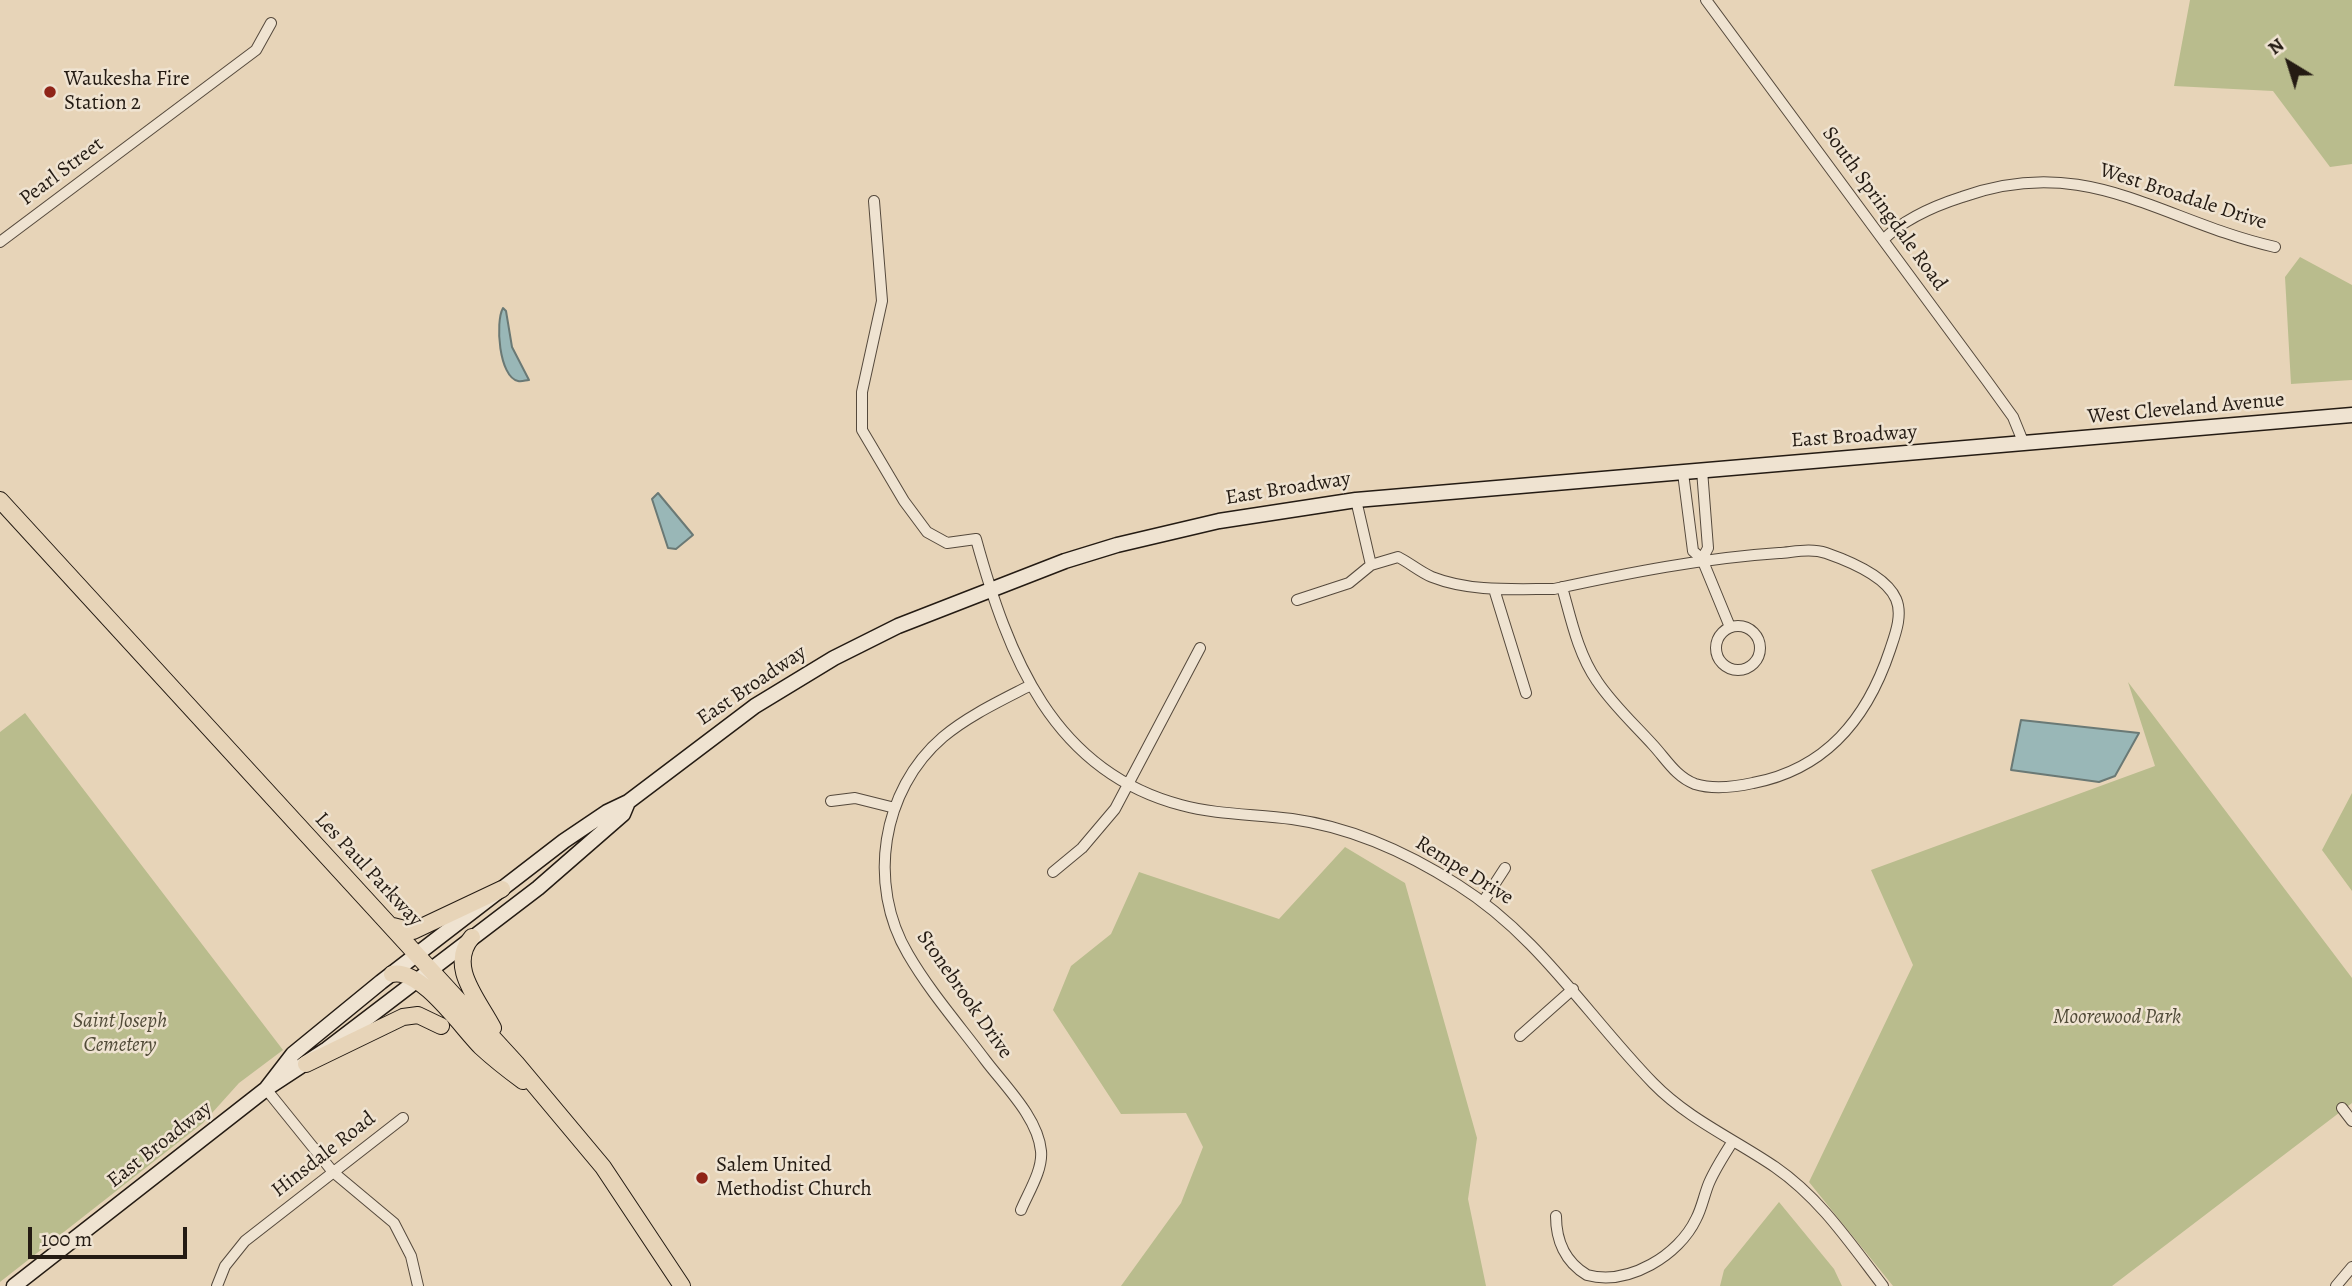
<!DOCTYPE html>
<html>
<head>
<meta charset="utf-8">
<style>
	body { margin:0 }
	#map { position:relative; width:2352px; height:1286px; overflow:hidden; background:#e7d4b8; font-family:Alegreya,serif }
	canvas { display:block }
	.north { position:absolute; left:2254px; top:28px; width:70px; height:70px; -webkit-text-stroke:5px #efe3d1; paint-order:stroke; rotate:322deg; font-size:19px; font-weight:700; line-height:28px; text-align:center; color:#241b13 }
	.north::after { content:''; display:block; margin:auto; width:24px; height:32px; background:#241b13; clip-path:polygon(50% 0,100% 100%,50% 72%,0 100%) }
	.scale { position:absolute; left:28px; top:1227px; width:159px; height:32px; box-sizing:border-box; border:4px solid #241b13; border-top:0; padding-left:9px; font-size:21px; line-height:24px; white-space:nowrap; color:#241b13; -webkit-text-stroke:5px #efe3d1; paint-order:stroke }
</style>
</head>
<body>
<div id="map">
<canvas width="2352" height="1286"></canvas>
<div class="north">N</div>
<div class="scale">100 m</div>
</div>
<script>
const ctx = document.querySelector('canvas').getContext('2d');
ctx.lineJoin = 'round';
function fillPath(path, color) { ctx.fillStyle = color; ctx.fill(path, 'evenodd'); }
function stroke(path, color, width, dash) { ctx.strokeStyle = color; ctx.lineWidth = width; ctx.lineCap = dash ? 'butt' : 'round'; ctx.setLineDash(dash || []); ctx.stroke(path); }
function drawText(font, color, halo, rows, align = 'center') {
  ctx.font = font + ' Alegreya,serif'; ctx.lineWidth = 5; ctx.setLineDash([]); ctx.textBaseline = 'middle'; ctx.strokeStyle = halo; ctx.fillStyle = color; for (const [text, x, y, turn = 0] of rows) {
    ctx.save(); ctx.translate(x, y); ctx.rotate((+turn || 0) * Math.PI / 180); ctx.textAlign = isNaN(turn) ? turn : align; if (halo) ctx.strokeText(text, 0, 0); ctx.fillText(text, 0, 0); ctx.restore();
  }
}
fillPath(new Path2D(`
	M2190,0H2352V164L2330,167L2273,91L2174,86Z
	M2300,257L2352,285V380L2291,384L2285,277Z
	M2128,682L2352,978V1103L2112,1286H1893L1809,1182L1913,965L1871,870L2155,766Z
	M25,713L283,1050L239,1083L203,1123L0,1282V732Z
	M2352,793V891L2322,850Z
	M1345,847L1405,883L1477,1138L1468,1199L1486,1286H1121L1181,1203L1203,1147L1186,1113L1121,1114L1053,1010L1071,966L1111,934L1139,872L1279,919Z
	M1779,1202L1834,1269L1842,1286H1720L1724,1270Z`), '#b9bc8d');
const water = new Path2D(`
	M503,308L506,311L512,347L529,380C526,380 522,382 518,381C499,377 495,322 503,308Z
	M658,493L693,535L676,549L668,548L652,499Z
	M2021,720L2139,733L2115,776L2099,782L2011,770Z`);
fillPath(water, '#99b7b7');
stroke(water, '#6a7975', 2);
const minor = new Path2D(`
	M1706,0L1987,381L2013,417L2024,444
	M874,201L882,301L862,392V430L904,501L927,532L947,543L976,539C1008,655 1052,771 1181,805C1217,815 1255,814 1292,819C1350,827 1408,853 1458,885C1539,936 1587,1015 1653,1083C1688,1119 1734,1139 1775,1167C1820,1198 1850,1243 1883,1286
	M1883,240C1904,219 1934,206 1962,197C2087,152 2160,221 2275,247
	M0,242L256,50L271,23
	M1683,473L1693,551L1702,559L1730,627
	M1702,559L1708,548L1702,470
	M1371,565L1398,557C1410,563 1420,572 1432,577C1470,592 1514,589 1554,589C1628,573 1703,558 1779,553C1794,552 1811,548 1826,553C1849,561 1886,576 1896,599C1903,615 1895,635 1890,650C1867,719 1826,769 1753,783C1735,787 1714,790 1695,784C1676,777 1666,759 1653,745C1634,724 1613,705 1597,681C1578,654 1571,619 1562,587
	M1494,589L1526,693
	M1297,600L1349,583L1371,565L1356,500
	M1716 648a22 22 0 1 1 44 0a22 22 0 1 1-44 0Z
	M831,801L855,798L895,808
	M1053,872L1082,848L1115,809L1200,648
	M1483,902L1505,868
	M1520,1036L1573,989
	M266,1089L333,1172L394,1223L411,1256L418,1286
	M2342,1108L2352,1121
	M1021,1210C1028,1193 1043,1170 1041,1151C1038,1118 1005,1086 986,1061C960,1026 930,992 908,954C867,885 881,790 943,737C968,716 1000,701 1029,686
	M1556,1216C1556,1240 1565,1262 1587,1275C1629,1286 1679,1255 1696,1219C1702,1208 1704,1195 1709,1183C1715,1169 1724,1155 1733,1141
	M217,1286L225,1266L245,1241L403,1118
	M2336,1286L2352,1267`);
const secondary = new Path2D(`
	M266,1089L293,1054L381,982L564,841L607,812L628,802L755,706L834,658L898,626L1065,561L1117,545L1219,521L1356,500L2352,415
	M14,1286L266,1089L327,1049L538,888L623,814L628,802`);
const primary = new Path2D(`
	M0,500L516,1063L603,1167L682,1286
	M393,926L413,931L502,889
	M472,937C447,966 478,999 493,1028
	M392,974C420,967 462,1028 481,1047C494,1059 508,1070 523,1081
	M306,1064L403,1017L418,1015L441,1026`);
stroke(minor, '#55493c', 12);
stroke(secondary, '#241b13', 17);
stroke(primary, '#241b13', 18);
stroke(minor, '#efe3d1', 10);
stroke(secondary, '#efe3d1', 14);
stroke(primary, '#e7d4b8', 16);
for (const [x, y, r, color] of [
	[50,92,7,"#8f2418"],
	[702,1178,7,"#8f2418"]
]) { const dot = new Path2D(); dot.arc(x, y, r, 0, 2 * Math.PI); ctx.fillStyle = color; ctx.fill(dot); stroke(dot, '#efe3d1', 2.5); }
drawText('21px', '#241b13', '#efe3d1', [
	["Waukesha Fire",64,80],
	["Station 2",64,104],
	["Salem United",716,1166],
	["Methodist Church",716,1190]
], 'left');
drawText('21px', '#241b13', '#efe3d1', [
	["Pearl Street",62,172,-37],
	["West Broadale Drive",2183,197,18],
	["South Springdale Road",1884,209,54],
	["West Cleveland Avenue",2186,409,-5],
	["East Broadway",1854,437,-4],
	["East Broadway",1288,489,-9],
	["East Broadway",752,686,-34],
	["Les Paul Parkway",368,870,47],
	["Rempe Drive",1464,871,32],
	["Stonebrook Drive",964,995,55],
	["East Broadway",160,1145,-38],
	["Hinsdale Road",324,1155,-38]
]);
drawText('italic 21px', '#514b38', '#efe3d1', [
	["Moorewood Park",2117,1018],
	["Saint Joseph",120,1022],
	["Cemetery",120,1046]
]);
</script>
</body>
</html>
